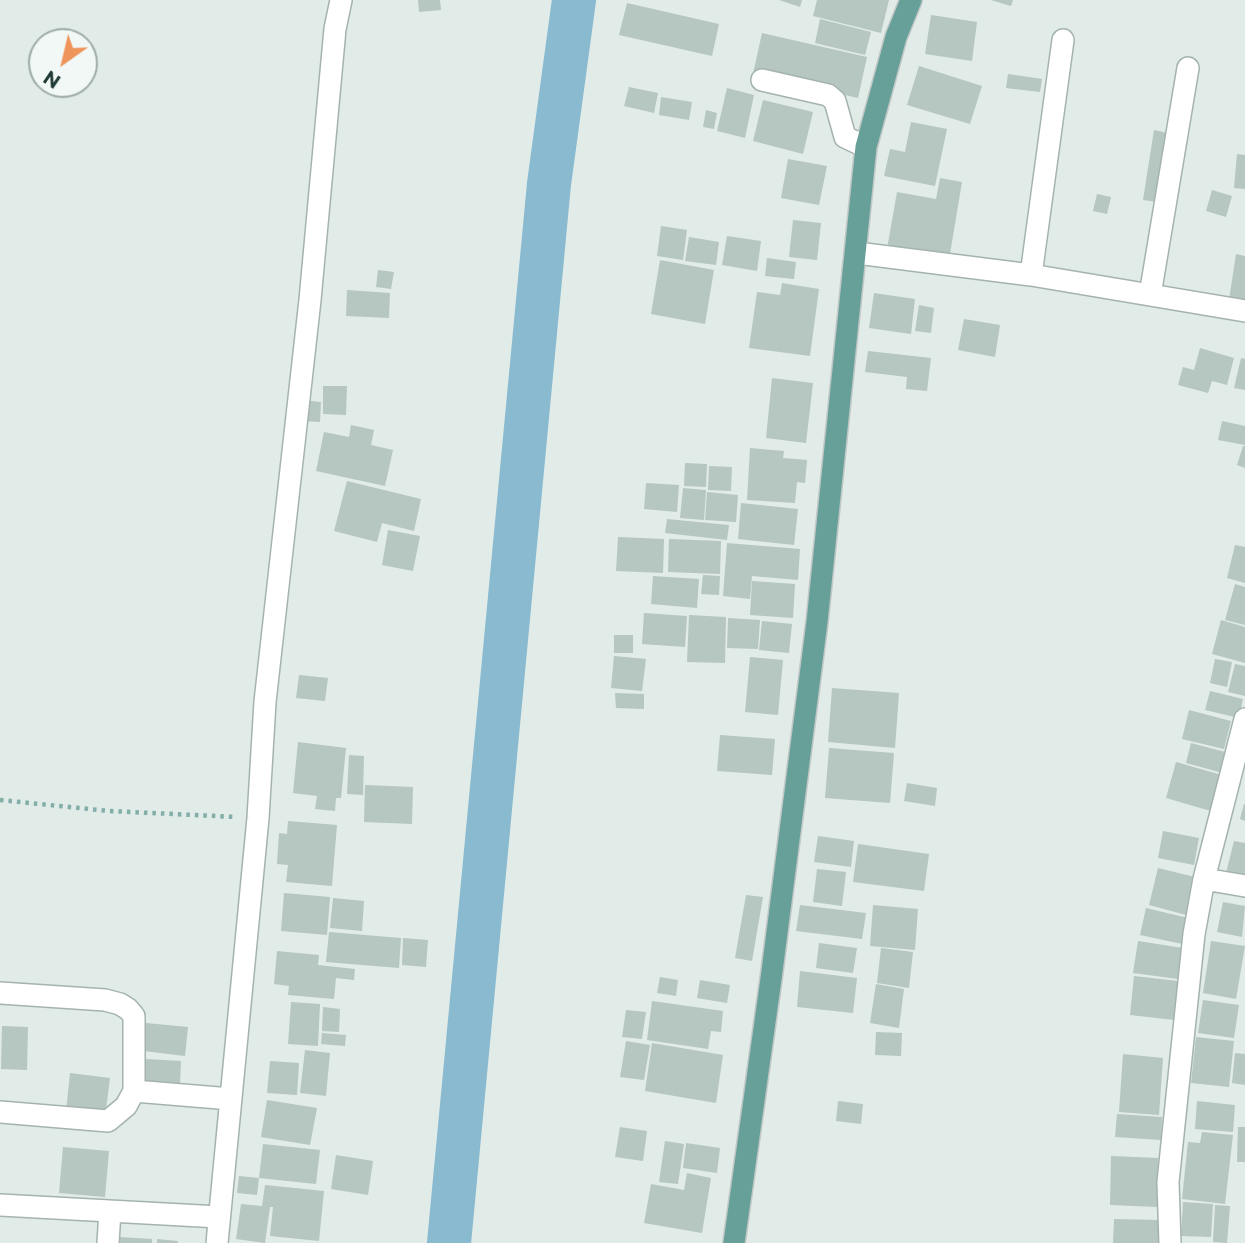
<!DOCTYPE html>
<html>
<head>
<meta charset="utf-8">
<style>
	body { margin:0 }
	#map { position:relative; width:1245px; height:1243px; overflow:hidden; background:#e1ebe8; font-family:Montserrat,sans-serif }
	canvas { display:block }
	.north { position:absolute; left:28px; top:28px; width:70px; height:70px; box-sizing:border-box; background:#f1f8f5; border:2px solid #9eaca9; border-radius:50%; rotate:214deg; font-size:19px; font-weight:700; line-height:28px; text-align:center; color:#213b38 }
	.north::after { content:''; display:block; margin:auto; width:24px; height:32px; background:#ef945b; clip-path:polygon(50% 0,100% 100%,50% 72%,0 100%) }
</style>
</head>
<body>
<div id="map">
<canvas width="1245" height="1243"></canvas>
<div class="north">N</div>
</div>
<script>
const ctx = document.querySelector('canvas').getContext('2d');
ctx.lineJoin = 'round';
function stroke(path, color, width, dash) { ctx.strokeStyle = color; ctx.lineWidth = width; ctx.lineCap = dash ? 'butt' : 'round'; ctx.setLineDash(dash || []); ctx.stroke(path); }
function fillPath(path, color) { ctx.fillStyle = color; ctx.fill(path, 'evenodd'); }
stroke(new Path2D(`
	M449,1243L549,184L574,0`), '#89bacf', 44);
fillPath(new Path2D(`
	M418,0H440L441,10L419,12Z
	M779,0H802L800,7Z
	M817,0H889L881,33L813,16Z
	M991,0H1013L1011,6Z
	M627,3L719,24L712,56L619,35Z
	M931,15L977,22L972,61L925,54Z
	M820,19L871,32L865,55L815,43Z
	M762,33L867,57L858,98L753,74Z
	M919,66L982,86L970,124L907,105Z
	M1008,74L1042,79L1040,92L1006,88Z
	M629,87L658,93L654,113L624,106Z
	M727,88L754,95L745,138L717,131Z
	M661,97L692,102L689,120L659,115Z
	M763,100L813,112L803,154L753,141Z
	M706,110L717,113L714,129L703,127Z
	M911,122L947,129L935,186L884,176L890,149L905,152Z
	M1154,130L1168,133L1157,202L1143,200Z
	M1237,154L1245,155V189L1234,188Z
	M788,159L827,166L819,205L781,198Z
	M940,178L962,182L949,260L887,249L897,192L936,199Z
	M1212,190L1232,196L1226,217L1206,211Z
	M1097,194L1111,197L1107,214L1093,211Z
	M793,220L821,223L817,260L789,257Z
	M661,226L687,230L683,260L657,256Z
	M727,236L761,241L757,271L722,265Z
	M689,237L719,242L716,265L685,261Z
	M1236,254L1245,256V303L1229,300Z
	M767,258L796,262L794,279L765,276Z
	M660,260L714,270L705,324L651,314Z
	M378,270L394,272L391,289L376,287Z
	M782,283L819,289L810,356L749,348L757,292L780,295Z
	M347,290L390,293L389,318L346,316Z
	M874,293L915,299L911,334L869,328Z
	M919,305L934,308L931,333L915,331Z
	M964,319L1000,325L995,357L958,350Z
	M1200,348L1234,358L1227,385L1212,381L1208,393L1178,385L1183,367L1194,370Z
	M868,351L931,358L927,391L906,389L907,377L865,372Z
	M1241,358L1245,359V390L1234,388Z
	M772,378L813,383L806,443L766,438Z
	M323,386H347L346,415L323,414Z
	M302,400L321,402L320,422L301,421Z
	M1222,421L1245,426V445L1218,440Z
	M351,425L374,430L371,445L393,450L385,486L316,471L324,432L349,437Z
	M1243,446H1245V468L1237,465Z
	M750,448L784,451L783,458L807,460L805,483L797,482L795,503L747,500Z
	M685,463L707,464L706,487L684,486Z
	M709,466L732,467L731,491L708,490Z
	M347,481L421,499L414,531L382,523L377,542L334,531Z
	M646,483L679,485L677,512L644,509Z
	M683,488L706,490L704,520L680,518Z
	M707,492L738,495L736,522L705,520Z
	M741,503L798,509L794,545L738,539Z
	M667,519L729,525L727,540L665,533Z
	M388,530L420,536L413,571L382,565Z
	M618,537L664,539L663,573L616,571Z
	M669,539L721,541L720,574L668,572Z
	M727,543L800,549L798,580L752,576L750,599L723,596Z
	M1235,545L1245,547V583L1227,578Z
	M703,575L720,576L719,595L701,594Z
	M653,576L699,579L697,608L651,604Z
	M752,581L795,584L793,618L750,615Z
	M1235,584L1245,587V625L1225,620Z
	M644,613L687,616L685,647L642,644Z
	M689,615L726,617L725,663L687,662Z
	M728,618L760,620L758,649L727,648Z
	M1221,620L1245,627V663L1212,654Z
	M762,621L792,624L789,653L759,650Z
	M614,635H633V653H614Z
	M614,656L646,659L642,691L611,688Z
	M750,657L783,660L778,715L745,712Z
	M1215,659L1232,662L1227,687L1210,683Z
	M1235,664L1245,666V696L1228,692Z
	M299,675L328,678L325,701L296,698Z
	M832,688L899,693L895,748L828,742Z
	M1210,691L1243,699L1239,718L1205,710Z
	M615,693L644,694V709L616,708Z
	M1189,710L1231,721L1224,749L1182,739Z
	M720,735L775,739L772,775L717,771Z
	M298,742L346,748L341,798H336L335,811L315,809L317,796L293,793Z
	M1191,743L1229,753L1223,773L1186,763Z
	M829,748L894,753L890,803L825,798Z
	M349,755L364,756L363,795L347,794Z
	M1176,762L1225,776L1214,812L1166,798Z
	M907,783L937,788L935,806L904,801Z
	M365,785L413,787L412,824L364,822Z
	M1244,804H1245V821L1240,819Z
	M288,821L337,825L332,886L286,882L288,865L277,864L279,833L287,834Z
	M1163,831L1199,838L1194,865L1158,858Z
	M818,836L854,841L851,867L814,862Z
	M1234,841L1245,843V878L1226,873Z
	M858,844L929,854L924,891L853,882Z
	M1158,868L1199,878L1190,916L1149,905Z
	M817,869L846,872L842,906L813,902Z
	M284,893L330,897L327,935L281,931Z
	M746,895L763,897L752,961L735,958Z
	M333,898L364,901L362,931L330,928Z
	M1223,902L1245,906L1242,937L1217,932Z
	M800,905L866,913L862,939L796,931Z
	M873,905L918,909L915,950L870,946Z
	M1146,908L1188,918L1182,944L1140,935Z
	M329,932L401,938L399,968L326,962Z
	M403,938L428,940L426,967L402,965Z
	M1138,941L1183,948L1178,979L1133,973Z
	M1211,941L1245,946L1236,999L1203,993Z
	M819,943L857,948L853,973L816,968Z
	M881,948L913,952L909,988L877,983Z
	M277,951L319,955L318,965L355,969L354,980L336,978L334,999L288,995L289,986L274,984Z
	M800,971L857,978L853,1013L797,1007Z
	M1134,976L1178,981L1174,1020L1130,1015Z
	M660,977L678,980L676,996L657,993Z
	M700,980L730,985L727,1003L697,998Z
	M876,984L904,989L899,1028L870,1023Z
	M1203,1000L1239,1005L1234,1038L1198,1033Z
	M652,1001L723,1011L721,1032L711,1031L708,1049L647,1040Z
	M291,1002L320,1004L318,1046L288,1044Z
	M323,1007L340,1009L339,1032L322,1031Z
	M626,1010L646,1012L642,1039L622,1037Z
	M146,1023L188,1027L185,1056L144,1051Z
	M2,1026L28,1027L27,1070L1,1069Z
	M876,1032L902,1033L901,1056L875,1055Z
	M322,1033L346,1035L345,1046L321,1044Z
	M1196,1037L1234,1041L1229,1087L1191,1083Z
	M626,1041L650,1045L644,1080L620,1077Z
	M652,1043L723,1055L716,1103L645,1091Z
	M305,1050L330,1053L326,1096L300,1093Z
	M1235,1053L1245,1054V1085L1232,1083Z
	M1123,1054L1163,1058L1159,1115L1119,1112Z
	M146,1059L181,1061L180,1084L145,1082Z
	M270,1061L299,1063L297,1095L267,1093Z
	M70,1073L110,1078L105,1117L66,1112Z
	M267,1100L317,1108L310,1145L261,1137Z
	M838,1101L863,1104L861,1124L836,1121Z
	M1197,1101L1235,1105L1233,1132L1195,1129Z
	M1117,1114L1162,1117L1161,1140L1115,1137Z
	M620,1127L647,1131L643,1161L615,1157Z
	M1238,1127H1245V1162H1237Z
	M1202,1132L1233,1135L1225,1204L1182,1199L1188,1142L1200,1143Z
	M665,1141L684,1144L678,1184L659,1182Z
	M686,1143L720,1148L717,1173L683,1168Z
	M263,1144L320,1150L316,1184L259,1178Z
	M63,1147L109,1151L105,1197L59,1193Z
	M336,1155L373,1161L368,1195L331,1189Z
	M1111,1156L1158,1158L1157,1207L1110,1205Z
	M687,1173L711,1178L702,1233L644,1223L651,1184L684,1190Z
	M239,1176L259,1178L257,1195L237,1193Z
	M265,1185L324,1191L319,1241L270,1236L273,1207H270L265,1243L236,1239L241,1204L262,1206Z
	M1183,1202L1213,1204L1211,1237L1181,1236Z
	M1215,1205L1230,1206L1227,1243L1213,1242Z
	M1114,1219L1158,1220V1243H1113Z
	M119,1237L152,1239V1243H119Z
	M157,1239L178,1241V1243H157Z`), '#b6c6c1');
const minor = new Path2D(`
	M762,80L828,95L835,101L845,137L866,147
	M857,253L1031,275L1245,311
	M1031,275L1063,40
	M1150,295L1188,68
	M1204,879L1245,886
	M0,993L105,1000L120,1004L128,1009L134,1016V1091L126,1106L108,1121L0,1112
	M134,1091L231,1099
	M0,1205L219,1217
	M108,1243L110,1211
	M217,1243L258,818L265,702L310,300L335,29L341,0
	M1170,1243L1168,1182L1194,934L1204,879L1245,719`);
const major = new Path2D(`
	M734,1243L771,979L817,622L866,147L896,37L911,0`);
stroke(minor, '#a4b3b0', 24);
stroke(major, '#c1c8c7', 24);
stroke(new Path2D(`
	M0,800L109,811L236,817`), '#82aea7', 4.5, [3.5, 5]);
stroke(minor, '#fff', 21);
stroke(major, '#66a099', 21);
</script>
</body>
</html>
